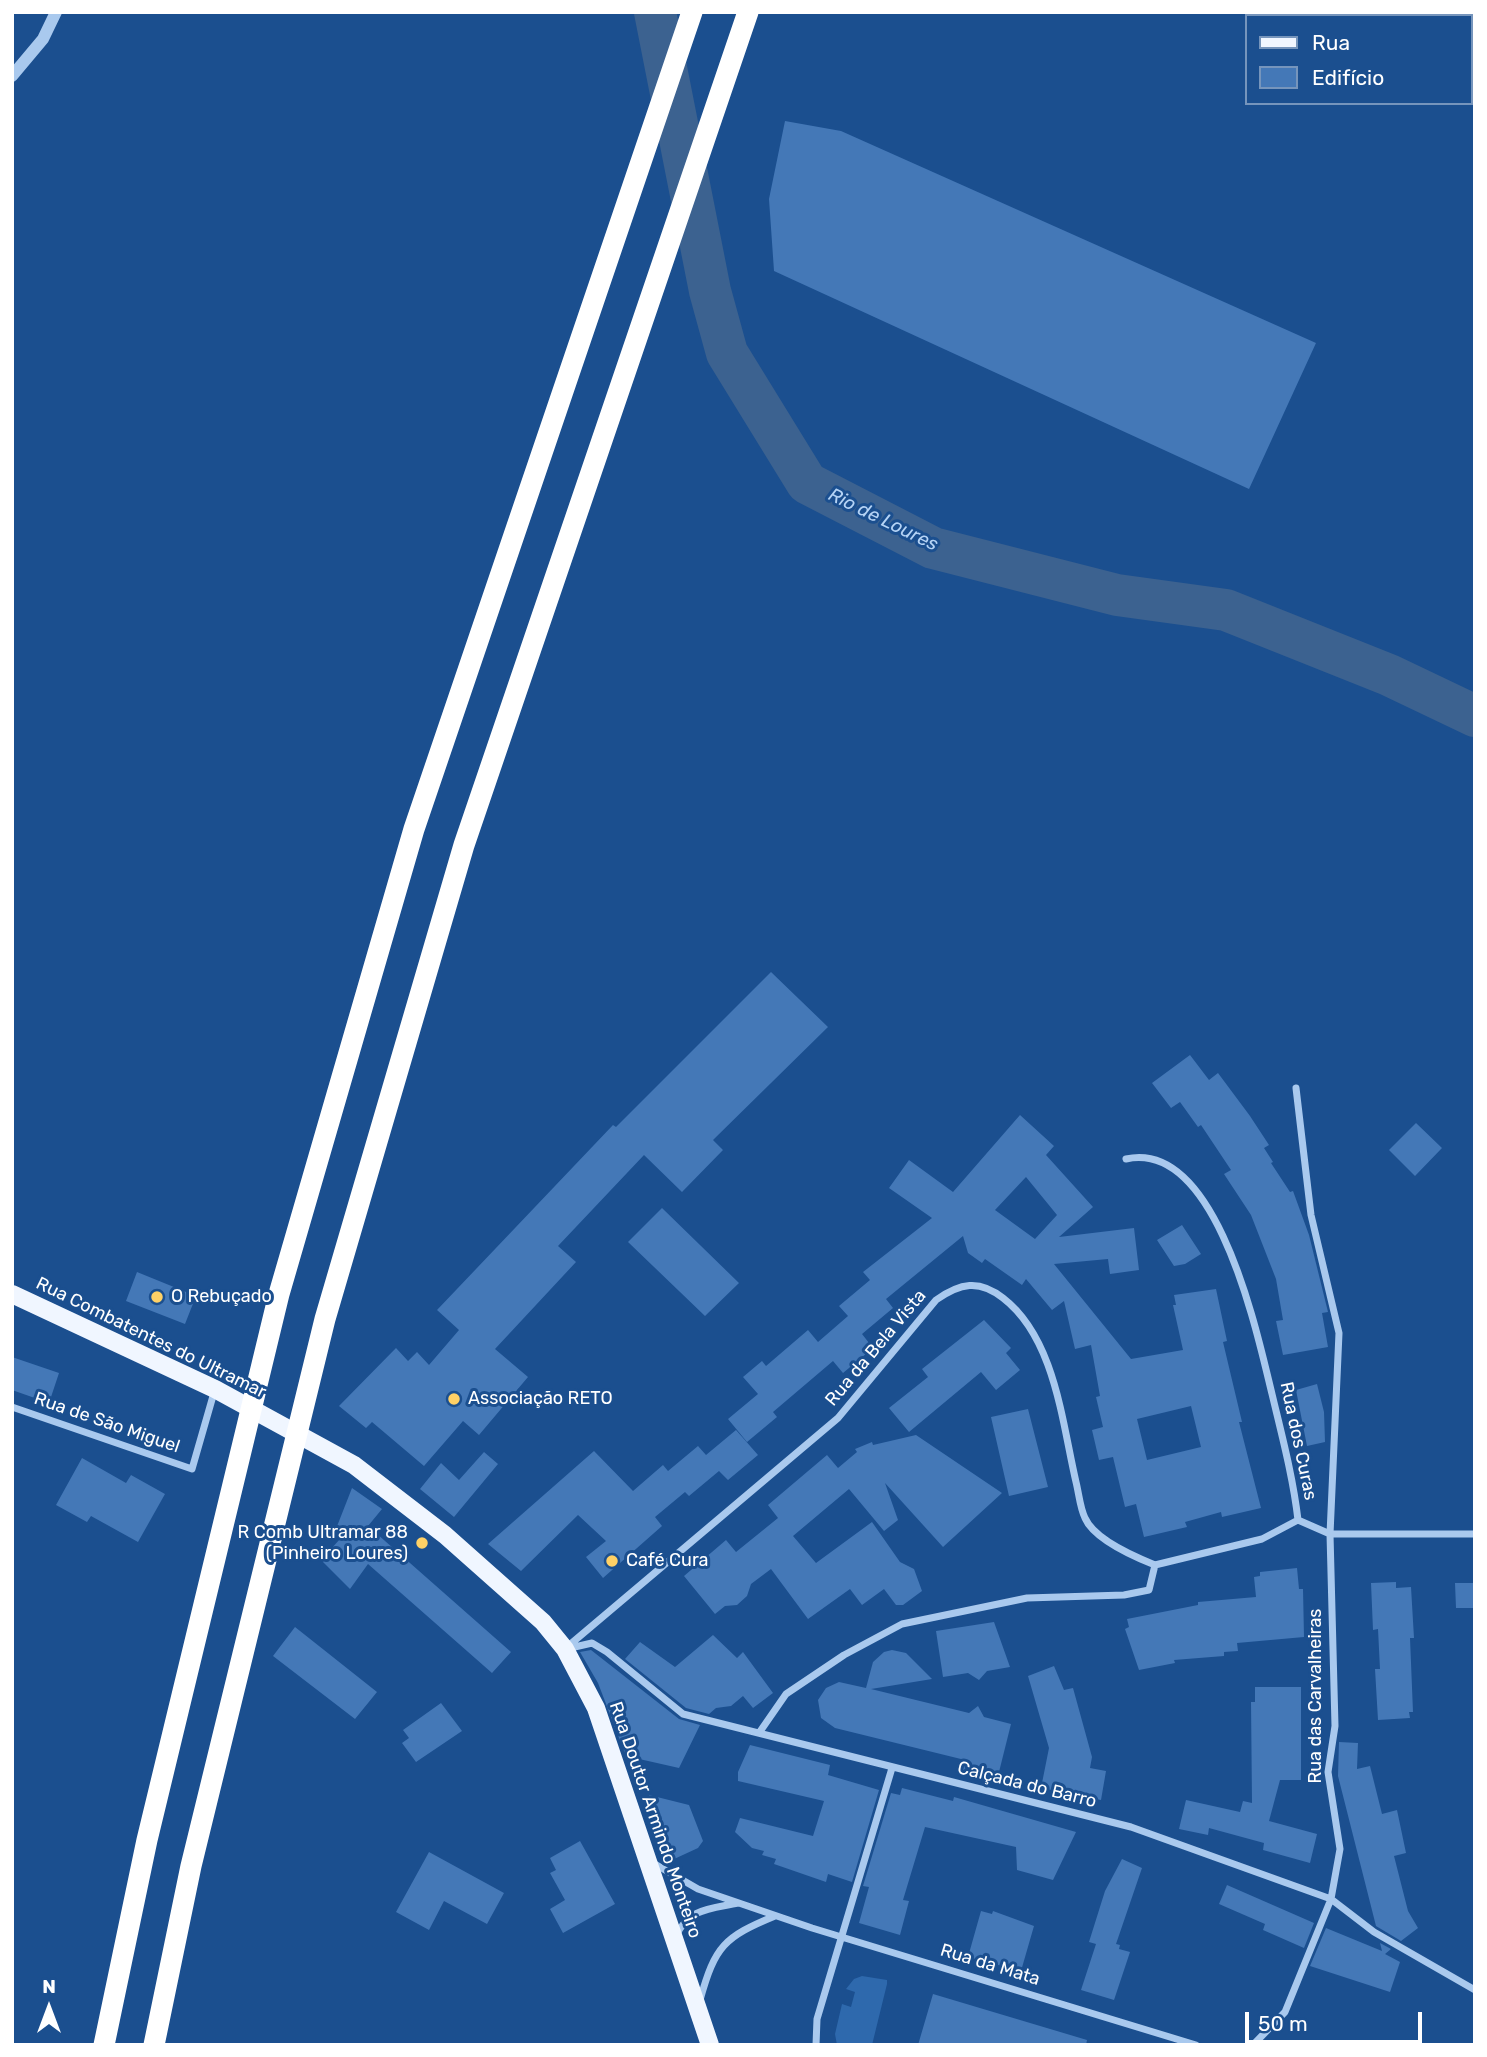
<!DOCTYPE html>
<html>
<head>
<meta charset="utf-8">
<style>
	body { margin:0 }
	#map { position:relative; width:1487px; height:2057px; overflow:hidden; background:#1b4f8f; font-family:Rubik,sans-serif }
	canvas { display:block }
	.frame { position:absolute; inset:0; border:14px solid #fff; pointer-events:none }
	.legend { position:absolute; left:1245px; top:14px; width:228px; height:91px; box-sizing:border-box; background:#1b4f8f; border:2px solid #7695bc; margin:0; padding:9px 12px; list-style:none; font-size:21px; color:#fff }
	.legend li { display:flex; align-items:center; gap:14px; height:35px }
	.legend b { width:35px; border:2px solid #7695bc }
	.north { position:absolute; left:14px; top:1973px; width:70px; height:70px; -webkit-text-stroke:5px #1b4f8f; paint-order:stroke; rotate:0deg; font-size:19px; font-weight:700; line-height:28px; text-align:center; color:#fff }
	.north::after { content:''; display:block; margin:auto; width:24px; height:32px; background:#fff; clip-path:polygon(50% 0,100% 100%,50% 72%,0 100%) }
	.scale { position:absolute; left:1245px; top:2012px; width:177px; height:32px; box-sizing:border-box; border:4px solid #fff; border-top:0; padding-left:9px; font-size:21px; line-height:24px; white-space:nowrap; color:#fff; -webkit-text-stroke:5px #1b4f8f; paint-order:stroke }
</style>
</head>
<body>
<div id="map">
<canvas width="1487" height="2057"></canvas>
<div class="frame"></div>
<ul class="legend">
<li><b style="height:9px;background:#f0f6ff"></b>Rua</li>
<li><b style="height:19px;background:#4478b7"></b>Edifício</li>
</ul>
<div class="north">N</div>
<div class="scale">50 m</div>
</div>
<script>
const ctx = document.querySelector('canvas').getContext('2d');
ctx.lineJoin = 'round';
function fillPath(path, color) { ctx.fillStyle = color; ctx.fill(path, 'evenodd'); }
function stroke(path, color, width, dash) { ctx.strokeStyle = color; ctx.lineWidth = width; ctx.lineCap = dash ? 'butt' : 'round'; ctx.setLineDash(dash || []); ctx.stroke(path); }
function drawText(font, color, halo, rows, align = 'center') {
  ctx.font = font + ' Rubik,sans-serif'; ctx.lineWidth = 6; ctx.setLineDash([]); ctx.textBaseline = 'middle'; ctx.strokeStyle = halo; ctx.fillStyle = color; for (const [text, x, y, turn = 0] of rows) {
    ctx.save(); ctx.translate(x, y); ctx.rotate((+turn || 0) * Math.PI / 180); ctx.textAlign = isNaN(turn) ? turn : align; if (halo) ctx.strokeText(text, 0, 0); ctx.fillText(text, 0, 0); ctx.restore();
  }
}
fillPath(new Path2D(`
	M862,1976L887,1980V1984L872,2045H837L835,2034L842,2004L851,2007L855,1992L846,1989L854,1979Z`), '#2e69ad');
stroke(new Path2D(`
	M655,12L710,291L727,353L807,483L933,548L1117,595L1226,610L1389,675L1475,716`), '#3c6290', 42);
fillPath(new Path2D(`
	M785,121L841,131L1316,343L1249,489L774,271L769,199Z
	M771,972L828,1027L713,1140L723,1150L682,1192L644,1155L558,1246L576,1262L495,1349L528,1377L479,1435L463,1421L424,1466L372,1422L366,1428L339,1406L396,1348L408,1361L417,1352L429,1365L459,1330L437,1310L613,1125L616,1127Z
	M1190,1055L1209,1080L1218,1073L1250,1116L1269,1145L1264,1148L1273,1162L1271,1163L1290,1192L1293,1191L1309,1235L1328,1312L1322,1313L1328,1347L1283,1355L1276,1321L1283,1320L1276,1279L1251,1215L1224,1174L1231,1170L1201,1125L1198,1127L1180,1102L1171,1108L1152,1083Z
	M1020,1115L1054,1146L1046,1155L1093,1207L1059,1237L1134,1228L1139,1270L1110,1274L1108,1259L1054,1264L1131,1359L1183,1350L1173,1305H1176L1174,1295L1216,1289L1227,1341L1223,1342L1242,1422H1239L1261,1508L1222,1517L1221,1512L1185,1522L1187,1527L1144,1537L1136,1504L1125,1507L1113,1457L1099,1460L1092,1430L1103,1427L1096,1397L1100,1396L1091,1345L1075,1349L1064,1301L1052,1310L1026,1279L1022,1285L985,1259L982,1263L968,1253L963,1236L886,1299L893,1308L862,1334L873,1348L843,1373L833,1361L773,1412L777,1417L747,1442L728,1419L758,1394L743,1377L762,1361L766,1366L808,1330L818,1342L848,1316L839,1306L870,1280L863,1272L932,1218L889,1188L909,1160L953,1192ZM1026,1177L1057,1215L1035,1239L995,1210ZM1191,1406L1201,1447L1147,1460L1137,1419Z
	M1416,1123L1442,1148L1415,1176L1389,1150Z
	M662,1208L739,1283L705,1316L628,1242Z
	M1182,1225L1201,1254L1185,1264L1174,1266L1157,1240Z
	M137,1272L196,1296L185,1324L126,1301Z
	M984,1320L1011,1348L1006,1353L1020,1370L996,1390L981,1372L909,1432L889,1408L928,1377L922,1369Z
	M12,1357L59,1373L49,1403L12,1390Z
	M1317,1384L1324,1412L1325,1442L1307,1446L1296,1390Z
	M1028,1409L1048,1487L1009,1496L991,1417Z
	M736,1430L758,1455L728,1480L719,1471L689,1496L685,1492L655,1517L662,1526L603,1578L586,1557L606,1541L578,1515L521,1571L488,1544L594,1451L633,1491L663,1465L668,1471L698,1446L706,1455Z
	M916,1435L1002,1493L943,1547L885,1483L898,1520L884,1531L849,1489L793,1536L816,1563L872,1522L900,1562L914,1569L922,1591L903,1605H896L884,1589L862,1605L850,1589L808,1619L771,1569L751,1584L747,1596L737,1605L725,1606L715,1614L684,1576L726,1540L736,1552L778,1518L768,1505L827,1455L838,1468L857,1452L855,1449L872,1442L873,1445Z
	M484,1452L498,1464L454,1517L420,1489L441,1463L459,1480Z
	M82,1458L126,1483L131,1475L165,1494L138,1542L91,1516L87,1522L56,1505Z
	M352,1488L382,1509L368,1526L511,1652L492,1673L368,1564L350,1589L321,1560L340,1539L334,1534Z
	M1297,1568L1299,1589H1303L1304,1637L1237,1643L1238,1651L1224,1652V1656L1174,1660L1175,1663L1139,1670L1125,1629L1129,1627L1127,1619L1198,1605V1602L1256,1597L1254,1577L1260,1576V1572Z
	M1396,1582V1588L1411,1587L1414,1638H1410L1413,1712H1409L1410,1718L1378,1720L1375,1669H1380L1378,1629L1373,1630L1371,1583Z
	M1455,1583H1475V1608H1456Z
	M994,1622L1010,1667L987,1671L979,1680L968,1673L943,1677L936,1631Z
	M295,1627L377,1692L355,1719L273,1656Z
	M713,1635L737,1658L743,1652L773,1693L753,1708L743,1696L731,1706L716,1708L709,1714L686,1708L625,1659L640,1642L675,1667Z
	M591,1650L679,1719L700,1725L679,1768L626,1756L598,1683L580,1652Z
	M892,1650L906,1653L932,1679L871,1689L969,1713L978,1706L984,1717L1011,1724L997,1780L961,1773L965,1760L835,1728L821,1718L818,1700L826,1688L839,1682L866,1688L873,1662L884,1652Z
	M1054,1666L1064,1690L1073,1688L1092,1757L1090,1768L1106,1771L1101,1800L1041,1788L1049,1748L1028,1676Z
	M1255,1687H1301V1780H1280L1269,1821L1317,1834L1310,1863L1263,1850L1264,1843L1209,1828L1208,1835L1179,1829L1186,1800L1240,1812L1243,1801L1252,1803L1251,1702H1255Z
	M441,1703L462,1731L416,1762L402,1743L409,1738L403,1730Z
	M1339,1742L1358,1743L1357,1769L1370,1766L1382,1814L1397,1810L1406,1853L1394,1856L1408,1911L1418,1928L1401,1941L1376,1926L1338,1776Z
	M750,1745L830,1765L828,1775L879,1790L852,1882L828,1874L826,1882L774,1864L776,1859L762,1855L764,1851L752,1848L735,1832L740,1818L813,1836L824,1801L738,1781V1772Z
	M902,1788L953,1801L954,1797L1076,1832L1053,1880L1017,1870L1016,1847L925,1827L903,1900L909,1901L900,1935L859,1923L869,1887L863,1886L891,1793L900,1795Z
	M649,1795L689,1805L703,1841L698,1848L672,1860Z
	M580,1841L615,1904L563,1933L550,1909L565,1900L550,1873L556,1870L550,1858Z
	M429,1852L504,1893L487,1924L444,1901L429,1930L396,1912Z
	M1122,1859L1142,1868L1116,1944L1120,1945L1119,1949L1130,1952L1114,2000L1081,1990L1096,1944L1089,1942L1105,1891Z
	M1227,1885L1314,1923L1304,1948L1263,1930L1265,1924L1219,1904Z
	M981,1911L992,1914L993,1911L1034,1926L1021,1971L968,1957Z
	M1326,1928L1382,1951L1380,1943L1391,1949L1385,1954L1400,1962L1390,1992L1310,1966Z
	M933,1994L1087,2040L1086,2045H918Z`), '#4478b7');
stroke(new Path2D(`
	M1296,1088L1311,1215L1339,1333L1330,1534H1475
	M12,1407L192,1469L215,1389
	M567,1647L838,1418L936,1300C960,1283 979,1279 1003,1298C1055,1338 1062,1422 1076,1482C1079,1494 1080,1508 1085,1518C1094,1539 1135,1557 1155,1565
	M566,1649L592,1643L607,1652L683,1714L1131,1827L1331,1899L1374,1932L1475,1990
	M759,1733L786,1694L844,1655L902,1624L1027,1598L1124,1595L1149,1590L1155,1565L1262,1539L1298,1520C1293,1477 1282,1436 1272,1394C1257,1333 1217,1139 1126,1159
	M653,1863L698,1889L812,1928L1196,2045
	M676,1936C689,1908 710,1909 738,1903
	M700,2000C715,1946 724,1937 775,1916
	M816,2045L817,2019L892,1768
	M1253,2045L1285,2012L1331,1899L1340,1849L1328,1772L1335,1726L1330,1534L1298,1520`), '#a9c9ee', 7);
stroke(new Path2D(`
	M12,76L43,39L56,12`), '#a9c9ee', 12);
stroke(new Path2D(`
	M12,1294L215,1389L354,1465L445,1535L543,1622L565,1649L596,1708L710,2045`), '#f0f6ff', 18);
stroke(new Path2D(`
	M104,2045L147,1840L279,1294L414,829L692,12
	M154,2045L191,1866L325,1319L464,845L748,12`), '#fff', 21);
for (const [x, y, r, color] of [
	[157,1297,7,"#ffd166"],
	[454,1399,7,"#ffd166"],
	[422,1543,7,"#ffd166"],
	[612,1561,7,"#ffd166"]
]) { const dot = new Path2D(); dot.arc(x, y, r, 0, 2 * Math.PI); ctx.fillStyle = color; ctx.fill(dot); stroke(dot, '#1b4f8f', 2.5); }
drawText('18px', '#fff', '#1b4f8f', [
	["O Rebuçado",171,1297],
	["Associação RETO",468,1399],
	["R Comb Ultramar 88",408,1533,"right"],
	["(Pinheiro Loures)",408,1554,"right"],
	["Café Cura",626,1561]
], 'left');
drawText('18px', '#fff', '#1b4f8f', [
	["Rua Combatentes do Ultramar",151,1338,26],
	["Rua da Bela Vista",876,1348,-50],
	["Rua de São Miguel",107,1423,19],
	["Rua dos Curas",1298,1441,78],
	["Rua das Carvalheiras",1316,1696,-90],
	["Calçada do Barro",1027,1785,14],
	["Rua Doutor Armindo Monteiro",655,1820,71],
	["Rua da Mata",990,1965,17]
]);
drawText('italic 19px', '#b5d3f5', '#1b4f8f', [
	["Rio de Loures",883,520,26]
]);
</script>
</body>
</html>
